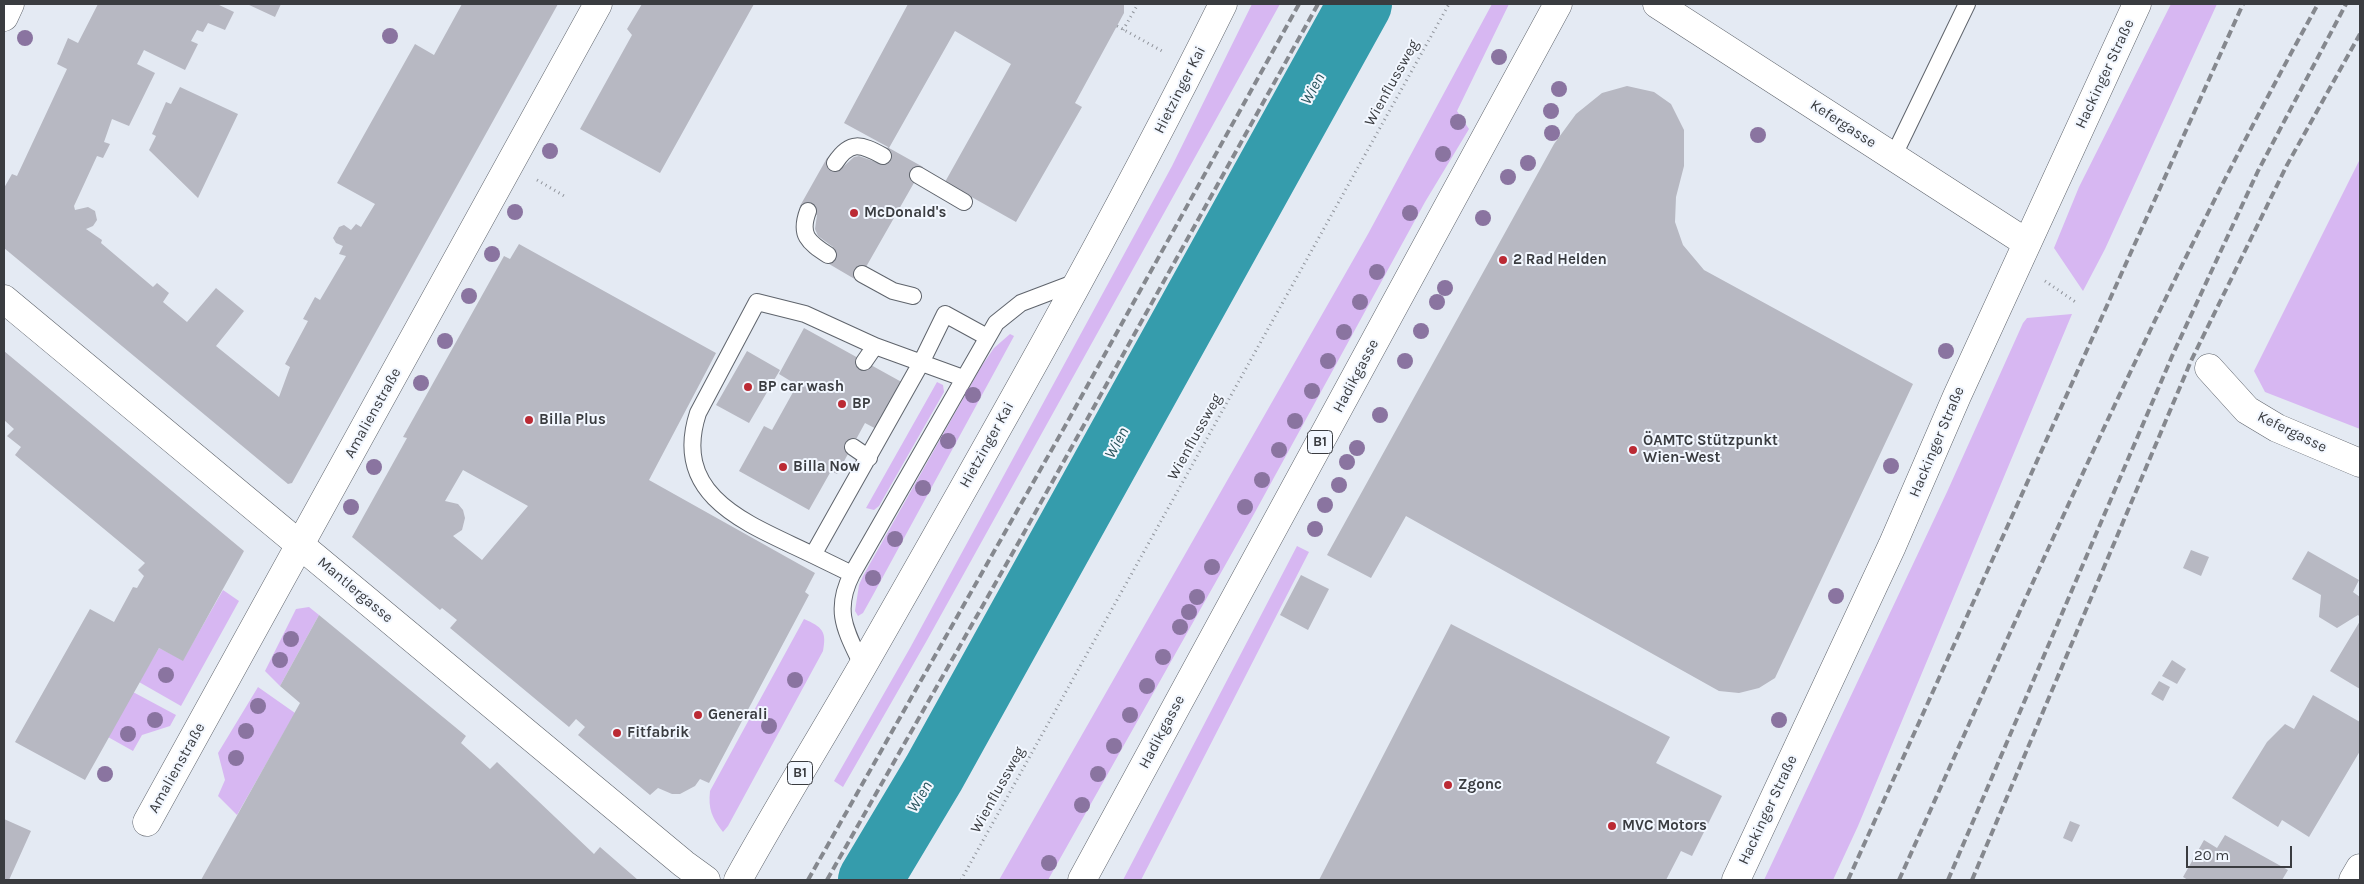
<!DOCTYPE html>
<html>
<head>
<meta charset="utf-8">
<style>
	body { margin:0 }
	#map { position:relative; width:2364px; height:884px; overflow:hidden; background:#e4eaf3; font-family:Karla,sans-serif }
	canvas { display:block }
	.frame { position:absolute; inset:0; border:5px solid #3a3c40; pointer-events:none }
	.scale { position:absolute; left:2186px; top:846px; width:106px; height:22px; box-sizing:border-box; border:2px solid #3a3c40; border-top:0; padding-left:6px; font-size:15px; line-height:18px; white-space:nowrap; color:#3a3c40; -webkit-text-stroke:4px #f2f7ff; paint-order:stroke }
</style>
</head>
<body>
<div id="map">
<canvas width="2364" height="884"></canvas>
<div class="frame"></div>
<div class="scale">20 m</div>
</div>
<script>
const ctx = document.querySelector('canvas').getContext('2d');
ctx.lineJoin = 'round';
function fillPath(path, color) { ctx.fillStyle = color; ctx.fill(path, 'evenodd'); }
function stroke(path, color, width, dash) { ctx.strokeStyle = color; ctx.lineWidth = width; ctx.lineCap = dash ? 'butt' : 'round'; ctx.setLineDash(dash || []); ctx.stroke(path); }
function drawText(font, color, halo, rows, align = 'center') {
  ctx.font = font + ' Karla,sans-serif'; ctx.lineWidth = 4; ctx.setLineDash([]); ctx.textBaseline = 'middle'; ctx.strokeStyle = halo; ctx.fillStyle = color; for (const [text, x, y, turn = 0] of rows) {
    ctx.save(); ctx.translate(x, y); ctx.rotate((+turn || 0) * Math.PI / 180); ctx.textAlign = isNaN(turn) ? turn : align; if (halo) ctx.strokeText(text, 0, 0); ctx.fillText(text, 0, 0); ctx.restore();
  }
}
fillPath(new Path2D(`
	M1252,4H1280L926,642L843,787L834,781L910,648L1172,166Z
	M1492,4H1509L1457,111L1469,129L1425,202L1254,514L1048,880H999L1368,234Z
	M2171,4H2217L2105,249L2083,291L2054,248L2079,187Z
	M2360,159V429L2265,392L2254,371Z
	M2072,314L1858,826L1833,880H1764L1947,492L2023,323L2027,318Z
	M1010,334L1014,336L1013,338L873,595L863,613L858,616L855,611L859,585L863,576L981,367L994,348Z
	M937,382L943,385L944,392L879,506L874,510L866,508Z
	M1297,546L1309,552L1141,880H1123Z
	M223,590L239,601L181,706L139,682L159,648L183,660Z
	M309,607L319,615L280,686L265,671L296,609Z
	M804,619C822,627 827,631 823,651L728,826L723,832C712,818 708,809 710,791Z
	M258,687L295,713L237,815L218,796L225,780L218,753Z
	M133,692L176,715L170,726L142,735L133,751L108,737Z`), '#d7b7f2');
stroke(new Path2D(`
	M870,880L934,773L1360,4`), '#359cac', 64);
fillPath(new Path2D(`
	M98,4H217L234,12L225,30L208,23L203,32L197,30L191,41L198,44L185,70L144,50L137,64L155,73L129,126L112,119L104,142L110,144L103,158L97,156L74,206L75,210L88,207L95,211L97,220L93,226L86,229L102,240L101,243L153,287L157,283L169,293L163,302L187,322L216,288L244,311L216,346L279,397L290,367L285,364L308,321L303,319L315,297L320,300L346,256L339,254L343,246L336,243L333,238L339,227L344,225L351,230L356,224L361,227L375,204L337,183L415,44L434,55L462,4H558L292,483L288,484L4,248V188L12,174L17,176L67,69L57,64L68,38L78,43Z
	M247,4H281L275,17Z
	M642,4H754L660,173L580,129L632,35L627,29Z
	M908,4H1124V13L1075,103L1082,107L1016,222L945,182L1011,64L955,31L889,148L923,167L858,281L824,261L833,247L818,236L815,229L817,215L800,206L827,158L843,167L854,157L859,156L879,163L888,147L844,123Z
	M1627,86L1654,92L1671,104L1684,130V166L1676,197L1675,222L1683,245L1704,270L1913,384L1775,678L1759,688L1739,693L1719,691L1406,516L1371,578L1327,555L1554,144L1576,114L1602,93Z
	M180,87L238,114L198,198L149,150L156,136L152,134L166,102L171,104Z
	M519,244L716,353L649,480L815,573L805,592L809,595L709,783L700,779L695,786L680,794H672L658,788L650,795L578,735L585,727L576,719L569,727L450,628L457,620L442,608L440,610L352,537L407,438L403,437L504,256L510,259ZM463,470L528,506L482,560L453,536L462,530L465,518L463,510L458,504L445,501Z
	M804,328L907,385L882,432L865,423L837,474L831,471L809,510L739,471L764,426L772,430L797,385L779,374Z
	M4,351L244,551L183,661L159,648L85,780L15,742L90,609L114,622L133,587L137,588L144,576L138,570L145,563L15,455L21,447L7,436L14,429L4,420Z
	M747,351L780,370L749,423L716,405Z
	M2191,550L2209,557L2201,576L2183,568Z
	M2308,551L2359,580L2353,592L2360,597V617L2358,615L2337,628L2319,617L2321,595L2292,579Z
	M1301,575L1329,589L1308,630L1280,615Z
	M319,615L466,736L461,743L490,769L497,762L594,854L600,847L638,880H201L300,703L280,686Z
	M2360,621V689L2330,671Z
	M1451,624L1670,737L1656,763L1722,796L1692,856L1681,851L1666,880H1319Z
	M2172,660L2186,669L2177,684L2162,676Z
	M2159,681L2170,687L2163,701L2151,694Z
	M2313,695L2360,722V751L2309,837L2282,820L2278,827L2232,798L2267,742L2285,724L2294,729Z
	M4,819L31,831L9,880H4Z
	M2070,821L2080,825L2072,842L2063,838Z
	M2225,835L2288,870L2282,880H2188L2183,877L2204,840L2217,848Z`), '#b7b8c2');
const service = new Path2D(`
	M1893,157L1967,4
	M835,163C850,140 861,144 883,156
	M918,175L964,202
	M808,211C799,235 808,242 828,255
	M862,274L893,291L913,296
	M864,362L875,346L963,378
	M853,447L869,458
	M813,555C752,525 670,499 698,413L757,302L805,314L875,346
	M852,574L996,323L1021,303L1079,281
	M862,665C846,631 833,611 852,574L813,555L921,363L945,314L987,337`);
const minor = new Path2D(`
	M1657,4L2027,243
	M2209,368L2247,410L2277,428L2360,463
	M147,822L598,4
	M1736,880L1892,546L1957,396L2137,4
	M2353,880L2360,868`);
const tertiary = new Path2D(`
	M4,17L10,4
	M4,299L684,864L706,880`);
const primary = new Path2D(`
	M738,880C778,808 821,738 862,667C987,448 1112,229 1223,4
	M1082,880L1558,4`);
stroke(service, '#5f646c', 18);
stroke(minor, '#5f646c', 29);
stroke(tertiary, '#5f646c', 29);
stroke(primary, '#5f646c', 29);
stroke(new Path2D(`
	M1117,26L1162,51
	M1123,30L1138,4
	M537,180L566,197
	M2045,281L2077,303
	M961,880L1449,4`), '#90949b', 3, [1, 4]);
stroke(service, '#fff', 16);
stroke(minor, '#fff', 28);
stroke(tertiary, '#fff', 28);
stroke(primary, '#fff', 28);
stroke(new Path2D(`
	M808,880L1064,428L1299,4
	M827,880L1020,540L1318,4
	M1848,880L2243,4
	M1899,880C2032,585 2161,287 2318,4
	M1948,880L2173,354L2258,171L2346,4
	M1972,880L2191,361L2287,165L2360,34`), '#85888e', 4, [8, 4]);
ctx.fillStyle = '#8a74a0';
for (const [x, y] of [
	[390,36],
	[25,38],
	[1499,57],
	[1559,89],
	[1551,111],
	[1458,122],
	[1552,133],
	[1758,135],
	[550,151],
	[1443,154],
	[1528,163],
	[1508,177],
	[515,212],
	[1410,213],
	[1483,218],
	[492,254],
	[1377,272],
	[1445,288],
	[469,296],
	[1360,302],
	[1437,302],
	[1421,331],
	[1344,332],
	[445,341],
	[1946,351],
	[1328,361],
	[1405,361],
	[421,383],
	[1312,391],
	[973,395],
	[1380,415],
	[1295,421],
	[948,441],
	[1357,448],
	[1279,450],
	[1347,462],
	[1891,466],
	[374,467],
	[1262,480],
	[1339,485],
	[923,488],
	[1325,505],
	[351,507],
	[1245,507],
	[1315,529],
	[895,539],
	[1212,567],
	[873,578],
	[1836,596],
	[1197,597],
	[1189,612],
	[1180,627],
	[291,639],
	[1163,657],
	[280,660],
	[166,675],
	[795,680],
	[1147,686],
	[258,706],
	[1130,715],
	[155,720],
	[1779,720],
	[769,726],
	[246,731],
	[128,734],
	[1114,746],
	[236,758],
	[105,774],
	[1098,774],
	[1082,805],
	[1049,863]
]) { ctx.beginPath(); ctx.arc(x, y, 8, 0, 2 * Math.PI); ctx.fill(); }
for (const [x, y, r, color] of [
	[854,213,5,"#bb2a34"],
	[1503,260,5,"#bb2a34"],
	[748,387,5,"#bb2a34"],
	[842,404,5,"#bb2a34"],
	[529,420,5,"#bb2a34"],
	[1633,450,5,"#bb2a34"],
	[783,467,5,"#bb2a34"],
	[698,715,5,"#bb2a34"],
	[617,733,5,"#bb2a34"],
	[1448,785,5,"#bb2a34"],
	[1612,826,5,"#bb2a34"]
]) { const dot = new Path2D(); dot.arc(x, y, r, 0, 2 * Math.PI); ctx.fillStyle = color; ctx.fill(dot); stroke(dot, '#f2f7ff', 2); }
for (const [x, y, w] of [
	[1320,442,25],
	[800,773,25]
]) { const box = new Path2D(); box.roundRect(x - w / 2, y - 11.5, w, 23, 4); ctx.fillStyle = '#f2f7ff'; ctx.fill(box); stroke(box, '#3a3c40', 1); }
drawText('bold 14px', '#3a3c40', null, [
	["B1",1320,442],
	["B1",800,773]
]);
drawText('15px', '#3a3c40', '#f2f7ff', [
	["Hackinger Straße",2105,74,-65],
	["Wienflussweg",1392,83,-61],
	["Hietzinger Kai",1180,90,-63],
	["Kefergasse",1843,124,33],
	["Hadikgasse",1356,376,-62],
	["Amalienstraße",373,413,-61],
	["Kefergasse",2292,432,26],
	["Wienflussweg",1195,437,-61],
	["Hackinger Straße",1937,442,-67],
	["Hietzinger Kai",987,445,-61],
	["Mantlergasse",355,590,40],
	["Hadikgasse",1162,732,-62],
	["Amalienstraße",177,768,-61],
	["Wienflussweg",998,790,-61],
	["Hackinger Straße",1768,810,-65]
]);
drawText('bold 15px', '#3a3c40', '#f2f7ff', [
	["McDonald's",864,213],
	["2 Rad Helden",1513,260],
	["BP car wash",758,387],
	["BP",852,404],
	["Billa Plus",539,420],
	["ÖAMTC Stützpunkt",1643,441],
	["Wien-West",1643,458],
	["Billa Now",793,467],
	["Generali",708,715],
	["Fitfabrik",627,733],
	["Zgonc",1458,785],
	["MVC Motors",1622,826]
], 'left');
drawText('italic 16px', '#29555d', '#f2f7ff', [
	["Wien",1313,89,-61],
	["Wien",1117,443,-61],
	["Wien",920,797,-59]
]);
</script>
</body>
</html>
